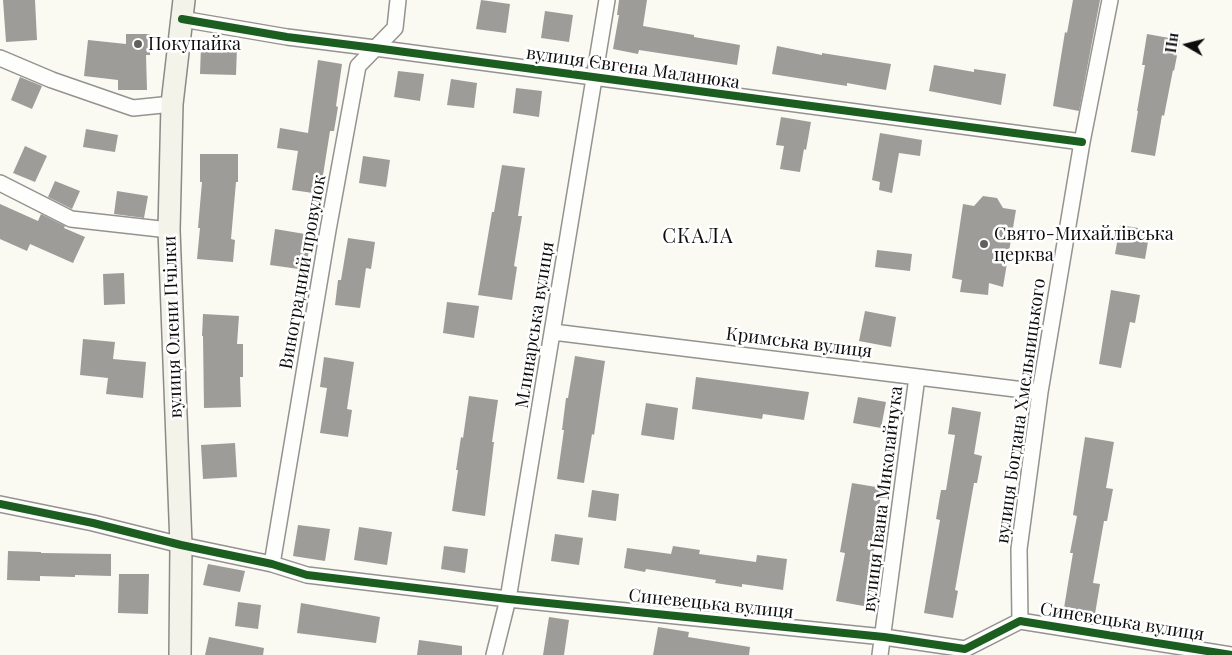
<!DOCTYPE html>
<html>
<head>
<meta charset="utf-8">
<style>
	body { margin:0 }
	#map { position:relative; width:1232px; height:655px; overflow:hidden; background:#faf9f2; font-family:"Playfair Display",serif }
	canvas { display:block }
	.north { position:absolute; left:1162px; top:20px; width:50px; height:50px; -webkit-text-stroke:4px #fff; paint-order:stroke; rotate:278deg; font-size:14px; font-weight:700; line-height:20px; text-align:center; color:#0d0d0d }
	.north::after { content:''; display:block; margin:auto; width:18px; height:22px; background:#0d0d0d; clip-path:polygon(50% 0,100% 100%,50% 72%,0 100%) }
</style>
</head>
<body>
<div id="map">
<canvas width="1232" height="655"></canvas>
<div class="north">Пн</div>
</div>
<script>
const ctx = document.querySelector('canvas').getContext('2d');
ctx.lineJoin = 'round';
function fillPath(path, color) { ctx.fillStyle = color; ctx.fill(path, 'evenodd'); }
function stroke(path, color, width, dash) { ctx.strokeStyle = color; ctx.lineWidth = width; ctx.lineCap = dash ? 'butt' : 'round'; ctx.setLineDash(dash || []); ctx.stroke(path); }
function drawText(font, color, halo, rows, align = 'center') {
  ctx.font = font + ' "Playfair Display",serif'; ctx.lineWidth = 5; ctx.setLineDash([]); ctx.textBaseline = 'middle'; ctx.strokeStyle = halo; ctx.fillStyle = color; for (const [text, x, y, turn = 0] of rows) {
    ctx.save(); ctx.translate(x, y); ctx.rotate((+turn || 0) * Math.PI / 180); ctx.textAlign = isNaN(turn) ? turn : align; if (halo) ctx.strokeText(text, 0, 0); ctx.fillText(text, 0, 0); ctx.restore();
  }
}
fillPath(new Path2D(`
	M3,0H35L37,40L6,42Z
	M481,0L510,4L506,33L476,29Z
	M619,0H647L643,26L694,35V37L740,45L737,65L639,50L638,54L613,49L619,15H617Z
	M1073,0H1100L1079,111L1053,106L1065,32L1067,33Z
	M545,11L573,15L569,42L541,38Z
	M126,34H150V55H146L147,90H118V80L84,76L88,40L126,44Z
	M1147,34L1180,40L1174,71L1173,70L1164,116L1162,115L1155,156L1131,152L1138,111H1137L1145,65H1142Z
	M201,46L237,47L236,75L200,74Z
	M777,46L822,55V53L891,64L886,90L847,83V86L772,74Z
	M318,60L342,64L336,106L338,107L334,131H330L320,194L292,190L298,151L277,148L280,128L308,133Z
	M934,65L974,72V69L1006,74L1001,105L929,91Z
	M398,71L424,74L420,101L394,97Z
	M20,77L42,86L32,109L11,100Z
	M451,79L477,83L474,108L447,105Z
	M516,88L542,91L539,117L513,113Z
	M781,117L811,122L806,150L804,149L800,172L780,169L784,146L776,145Z
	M86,129L118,135L115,152L83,147Z
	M880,133L922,140L920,156L899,153L892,193L879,190L880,182L872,180Z
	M25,146L47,156L35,182L13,173Z
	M200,154H238V182H236L231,239L235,240L233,262L197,259L200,228H198L202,182H200Z
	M363,156L390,160L386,187L359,183Z
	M502,165L525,168L518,216H522L514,266L517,267L512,300L478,295L492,212H494Z
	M55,181L80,191L72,209L48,197Z
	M117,191L148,196L144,218L114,214Z
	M983,196L997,198L1003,208L1016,210L1003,287L989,283L988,295L960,292L962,280L952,278L963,204L974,206Z
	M0,204L38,221L41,214L65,226L64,228L85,237L73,263L30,244L27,251L0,239Z
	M1120,225L1150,230L1145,259L1115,254Z
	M275,229L311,235L306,270L270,265Z
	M348,238L375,242L371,269L366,268L360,308L335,305L338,280H341Z
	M877,250L912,254L910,271L875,267Z
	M124,273L125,304L104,305L103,274Z
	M1111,290L1140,295L1135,323L1130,322L1121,368L1099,364Z
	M447,302L479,306L474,338L443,333Z
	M865,311L896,317L891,347L859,341Z
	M203,314L239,316L237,344H243V377H240L241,407L204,408L203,336H202Z
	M83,339L115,342L113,359L146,362L143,398L106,394L108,378L80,375Z
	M575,356L605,361L594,435L592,434L584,483L557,479L564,430H562L566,398H568Z
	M324,357L354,362L347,409L352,410L348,437L320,433L327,388L320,387Z
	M696,377L809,392L804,420L763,414L762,419L692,409Z
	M469,396L498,400L492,442H494L485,516L452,511L458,470H456L461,437L463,438Z
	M858,397L886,402L881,428L853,423Z
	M646,403L678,408L674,440L641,435Z
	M952,407L981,412L974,454L982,456L977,483H974L955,590L958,591L953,618L924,613L940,520L936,519L941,490H946L955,435L948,434Z
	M1085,437L1114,442L1106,488L1113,489L1107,521H1104L1093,583L1100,584L1095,614L1064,608L1073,553H1070L1077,516L1073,515Z
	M235,443L237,477L203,479L201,445Z
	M852,483L882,488L876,525L878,526L870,576L874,577L869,607L836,601L845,553L840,552Z
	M592,490L619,494L616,521L588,517Z
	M298,525L330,529L325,561L293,556Z
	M359,527L392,532L387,565L354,560Z
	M555,534L583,538L579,565L551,561Z
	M444,546L468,549L465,573L441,569Z
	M673,546L700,550L699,554L756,562L757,555L787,559L783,590L742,584V587L715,583L716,580L646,569L645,572L624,568L627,548L671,554Z
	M8,551L41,552V553L111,554V576L75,575V577L40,576V581L7,580Z
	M208,564L245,571L240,592L203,585Z
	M119,574H149L148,614L118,613Z
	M238,602L261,605L258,629L235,626Z
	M301,603L380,617L376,643L297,633Z
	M549,617L569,620L564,655H543Z
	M658,627L689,632L688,637L750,647L749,655H653Z
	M209,637L264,648L263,655H205Z
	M419,640L462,646V655H417Z`), '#9e9c98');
const street = new Path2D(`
	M182,19L287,37L375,48L1082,142
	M0,58L52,80L133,108L172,104
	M0,183L71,219L169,230
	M553,332L1040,392
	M0,504L93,523L181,545L272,564L307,575L508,599L884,637L965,649L1020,621L1232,655
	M272,564L328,230L358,66L395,28L398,0
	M1020,621L1019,549L1040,392L1082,142L1110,0
	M494,655L508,599L607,0
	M880,655L917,377`);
const secondary = new Path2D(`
	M180,655L181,545L169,230L172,104L184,0`);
stroke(street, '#949390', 18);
stroke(secondary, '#8a8a87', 24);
stroke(street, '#fefefd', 15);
stroke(secondary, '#f4f3ea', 21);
stroke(new Path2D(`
	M182,19L287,37L375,48L1082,142
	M0,504L93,523L181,545L272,564L307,575L508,599L884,637L965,649L1020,621L1232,655`), '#1b5e20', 8);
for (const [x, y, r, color] of [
	[138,44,5,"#60605d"],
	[984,244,5,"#60605d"]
]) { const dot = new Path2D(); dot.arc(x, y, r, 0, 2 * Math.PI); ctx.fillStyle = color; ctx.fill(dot); stroke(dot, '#fff', 2); }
drawText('18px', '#0d0d0d', '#fff', [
	["Покупайка",148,44],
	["Свято-Михайлівська",994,234],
	["церква",994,255]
], 'left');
drawText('18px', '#0d0d0d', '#fff', [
	["вулиця Євгена Маланюка",633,68,8],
	["Виноградний провулок",303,272,-80],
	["Млинарська вулиця",535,325,-81],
	["вулиця Олени Пчілки",173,327,-92],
	["Кримська вулиця",799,343,7],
	["вулиця Богдана Хмельницького",1021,411,-82],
	["вулиця Івана Миколайчука",883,499,-83],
	["Синевецька вулиця",711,604,6],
	["Синевецька вулиця",1122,622,9]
]);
ctx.letterSpacing = '1px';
drawText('20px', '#0d0d0d', '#fff', [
	["СКАЛА",698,237]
]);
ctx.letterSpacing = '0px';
</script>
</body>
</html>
